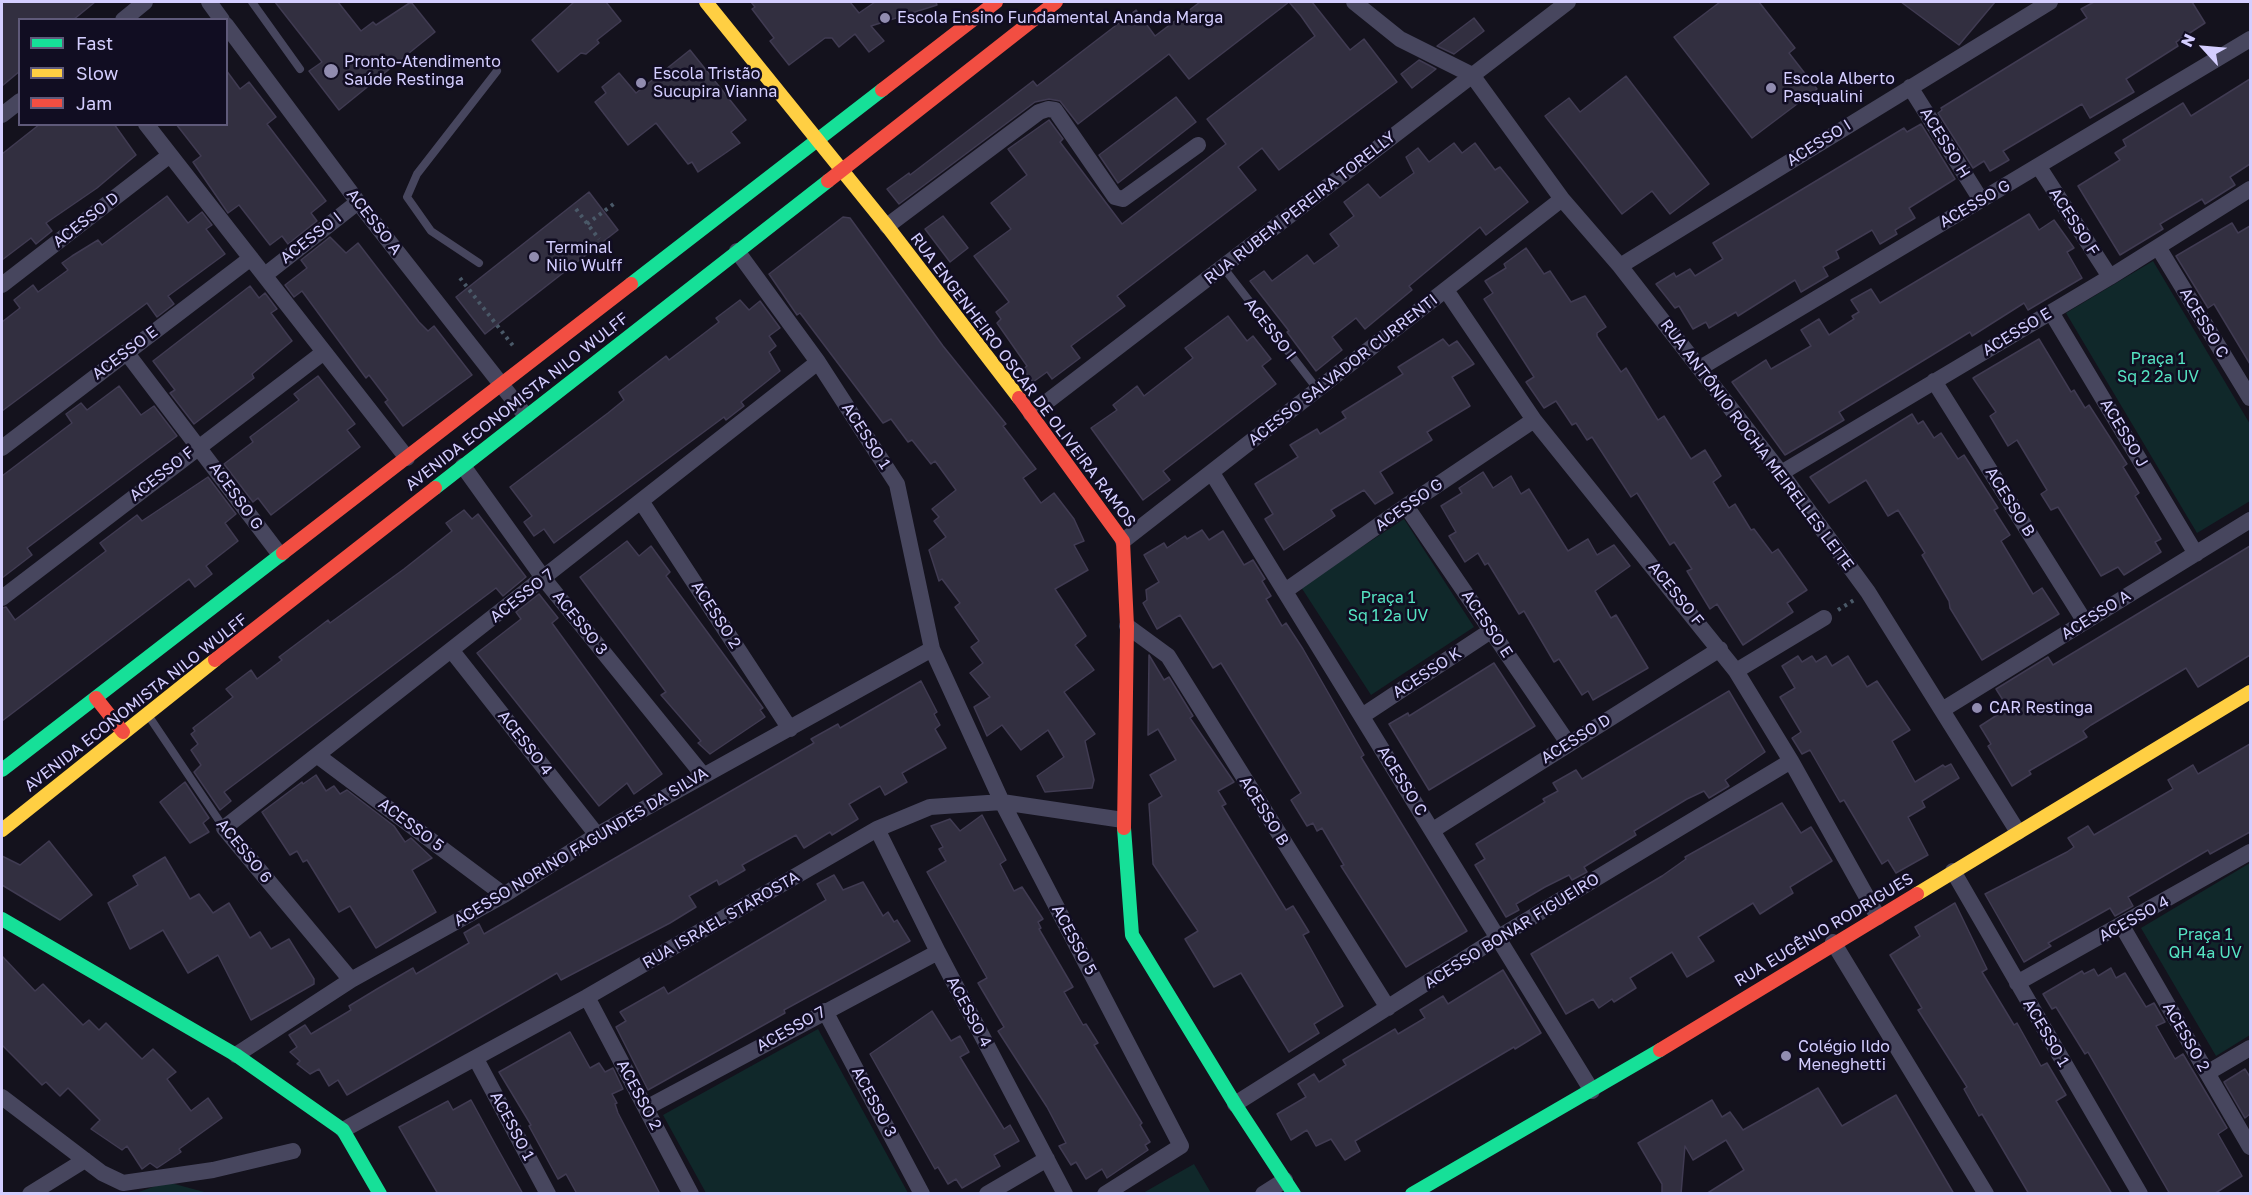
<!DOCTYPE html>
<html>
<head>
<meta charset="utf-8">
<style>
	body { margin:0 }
	#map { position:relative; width:2252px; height:1195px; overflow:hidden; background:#14121d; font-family:"Golos Text",sans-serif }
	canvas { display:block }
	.frame { position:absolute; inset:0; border:3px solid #d4ceff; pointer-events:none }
	.legend { position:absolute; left:18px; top:18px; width:210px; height:108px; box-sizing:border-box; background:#110d22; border:2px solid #5f5a7a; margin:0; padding:8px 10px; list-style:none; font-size:18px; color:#d4ceff }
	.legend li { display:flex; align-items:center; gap:12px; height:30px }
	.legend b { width:30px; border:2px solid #5f5a7a }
	.north { position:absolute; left:2174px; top:18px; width:60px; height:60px; -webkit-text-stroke:4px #110d22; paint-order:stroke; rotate:296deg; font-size:16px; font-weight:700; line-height:24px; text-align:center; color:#d4ceff }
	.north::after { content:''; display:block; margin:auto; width:21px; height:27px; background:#d4ceff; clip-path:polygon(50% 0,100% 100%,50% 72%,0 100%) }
</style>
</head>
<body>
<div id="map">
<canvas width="2252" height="1195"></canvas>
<div class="frame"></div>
<ul class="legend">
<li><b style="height:8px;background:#16e098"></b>Fast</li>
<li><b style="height:8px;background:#ffcf43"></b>Slow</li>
<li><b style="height:8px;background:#f24e42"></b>Jam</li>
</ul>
<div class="north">N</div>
</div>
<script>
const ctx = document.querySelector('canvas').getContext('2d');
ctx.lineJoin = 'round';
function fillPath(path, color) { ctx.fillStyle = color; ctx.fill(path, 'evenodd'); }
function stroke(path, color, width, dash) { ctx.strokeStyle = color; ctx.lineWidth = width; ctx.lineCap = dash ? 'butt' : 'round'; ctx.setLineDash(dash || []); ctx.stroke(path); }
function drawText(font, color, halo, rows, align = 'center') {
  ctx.font = font + ' "Golos Text",sans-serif'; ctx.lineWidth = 5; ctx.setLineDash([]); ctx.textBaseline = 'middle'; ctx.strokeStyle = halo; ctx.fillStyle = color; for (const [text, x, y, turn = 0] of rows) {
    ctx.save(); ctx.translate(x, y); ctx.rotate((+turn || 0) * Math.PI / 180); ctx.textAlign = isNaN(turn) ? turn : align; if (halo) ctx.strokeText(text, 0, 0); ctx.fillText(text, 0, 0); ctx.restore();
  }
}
fillPath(new Path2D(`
	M2153,261L2250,424V501L2197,533L2066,313Z
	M1404,519L1474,627L1371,695L1301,587Z
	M2250,863V1035L2216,1056L2141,928Z
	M818,1029L908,1193H706L663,1115Z
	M1194,1164L1211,1193H1143Z
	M167,1182L208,1193L133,1194Z`), '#10282a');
const building = new Path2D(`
	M2,2H95L73,20H20V71L2,86Z
	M275,2H338L361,31L373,22L376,25L411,2L435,32L339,110L309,71L322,62Z
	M574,2H606L621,21L597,40L599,43L586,54L581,53L558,72L532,40Z
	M751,2H850L859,13L875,2H936L937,5L871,26L884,41L869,52L855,34L839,47L832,38H825L789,65L770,41L774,38L752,9L755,7Z
	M1200,2H1312L1350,50L1364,39L1397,82L1279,170L1262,148L1238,167L1256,190L1117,296L1125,306L1071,346L1080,358L1052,379L1047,372L1033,382L1023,369L1027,366L997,323L1001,319L996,312L1009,302L974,256L1011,229L991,203L1027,175L1008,149L1049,120L1063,139L1060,142L1122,224L1226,144L1207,119L1315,36L1301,16L1289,2L1189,79L1169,54L1078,124L1060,101L1049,99L1035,102L899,204L887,189L909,173L910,175L1033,81L1037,86L1136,10L1155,36Z
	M1720,2H1759L1795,48L1789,53L1817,89L1752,138L1674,37Z
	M1901,2H1995L1959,45Z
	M2094,2H2192L2205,23L2176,42L2178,46L2126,79L2134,92L2090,118L2082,104L2003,151L2009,160L1990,171L1984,161L1973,168L1938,113L1942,110L1941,108L2087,18L2081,9Z
	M1474,18L1484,31L1454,54L1437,46Z
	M690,50L746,120L731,132L740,143L698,172L692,162L688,164L656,123L628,145L595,102L606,93L602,87L619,73L636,93Z
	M1419,60L1436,69L1412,88L1401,74Z
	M226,70L240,89L249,82L276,117L267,124L326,201L311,213L317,221L288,244L282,236L270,245L239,205L228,213L193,162L201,156L176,124H226Z
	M1626,76L1709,184L1670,214L1652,191L1622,214L1545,116L1569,98L1580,112Z
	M2250,79V164L2230,177L2235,185L2205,204L2202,199L2160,224L2163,229L2120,255L2078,186L2120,160L2115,153L2126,146L2123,140L2183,103L2191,116Z
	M1176,97L1196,122L1118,183L1099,155Z
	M40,124H114L136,155L97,188L46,223L52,231L36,244L31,238L2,260V154Z
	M1921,124L1955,179L1909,208L1915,218L1895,230L1897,234L1880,244L1872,230L1836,251L1839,258L1823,267L1828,276L1801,292L1795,280L1738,316L1736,312L1709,328L1706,322L1693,329L1679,306L1675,308L1656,284L1674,273L1676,277L1690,269L1695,276L1723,259L1713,243L1904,128L1907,132Z
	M1454,143L1462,153L1475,143L1495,170L1500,167L1528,202L1486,235L1480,227L1409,286L1412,290L1365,329L1356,318L1332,337L1342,350L1316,371L1287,332L1289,331L1250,281L1264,271L1272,281L1307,255L1314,264L1339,246L1330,234L1354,216L1344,202L1368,184L1380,198L1414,173L1406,157L1418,148L1429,162Z
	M589,192L618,230L485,334L456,297Z
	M167,196L188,223L202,212L212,225L206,229L225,254L168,296L174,304L157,317L147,303L2,411V322L20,308L14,300L33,285L38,292L68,270L62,263L72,256L98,240L102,245Z
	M2029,214L2039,230L2054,220L2074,248L2067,252L2082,278L2028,310L2024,303L1972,336L1970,332L1839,412L1844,420L1785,455L1732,382L1766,360L1771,369L1811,346L1801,330L1819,319L1829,335L1854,319L1852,316L1859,312L1851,300L1871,289L1880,303Z
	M943,216L968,248L950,262L925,229Z
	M843,217L850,218L943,346L1006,424L1003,426L1036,469L1023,478L1041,503L1054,493L1074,519L1084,541L1074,545L1088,570L1055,589L1086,636L1075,645L1094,670L1064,692L1095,734L1085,741L1094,780L1092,788L1045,792L1037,776L1064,757L1048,730L1021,750L1002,725L987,736L974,707L990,697L970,673L983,663L971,647L979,641L955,607L960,603L942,579L939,581L929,550L946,537L934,521L939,517L932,509L956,490L935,461L931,464L912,440L908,442L891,419L883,423L800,313L797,315L769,274Z
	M2232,223L2238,233L2250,226V364L2214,304L2208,308L2176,256Z
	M330,237L346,253L358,243L419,322L428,331L434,326L472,375L403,426L385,402L388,400L369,375L366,378L302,291L294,297L285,285L307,268L301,260Z
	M1526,248L1544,274L1550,271L1571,302L1585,296L1606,327L1597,333V336L1621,372L1626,368L1658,420L1664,416L1691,459L1705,450L1721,476L1713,482L1729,508L1735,504L1751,530L1754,529L1772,553L1778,549L1807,590L1787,603L1793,612L1743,645L1717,604L1710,609L1687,571L1692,569L1674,542L1670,545L1637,493L1631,497L1592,437L1587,440L1576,423L1572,425L1556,401L1544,408L1526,382L1534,377L1484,299L1493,293L1485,281L1506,268L1504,264Z
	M250,286L259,298L265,293L277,309L271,313L292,341L252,374L254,378L194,424L170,393L175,390L153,361Z
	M740,300L749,310L760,301L780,328L769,336L776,346L769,352L780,371L741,402L744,406L726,420L724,417L554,543L544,529L534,536L524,522L532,516L510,487L608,413L624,400L619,392L666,356L669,360L719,322L716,318Z
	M1228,316L1247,341L1253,336L1271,359L1262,366L1276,384L1163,471L1170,480L1143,500L1091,428L1117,410L1113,405L1137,386L1144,396L1193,358L1185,348Z
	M1443,339L1449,346L1457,341L1474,364L1452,377L1470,406L1427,432L1432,440L1380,472L1393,493L1375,504L1364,490L1331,510L1335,516L1284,550L1265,519L1273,514L1255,484L1298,457L1290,445L1317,429L1320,434L1346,418L1342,412L1403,374L1398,367Z
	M2039,339L2071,392L2074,390L2085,408L2089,405L2127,464L2123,467L2139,493L2135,496L2161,539L2155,542L2161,552L2124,575L2118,567L2101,576L2058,507L2051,510L2041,494L2047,490L2017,440L2008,446L1990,416L1996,412L1973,378Z
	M318,376L355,424L347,430L360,447L271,515L258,498L253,502L224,464L253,442L250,437L299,400L294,394Z
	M119,386L141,415L154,406L177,436L27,548L32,555L2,578V476L72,423L66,414L81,403L87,410Z
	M1912,414L1918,424L1923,421L1934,438L1941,433L1958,459L1964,455L1998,508L1994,510L2010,535L2001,541L2033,594L2042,588L2059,614L1982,660L1950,608L1949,601L1922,555L1925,553L1898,510L1888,516L1866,480L1829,503L1810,477Z
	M1483,472L1493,488L1511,476L1521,494L1529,489L1568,551L1588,539L1597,555L1614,545L1630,566L1595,591L1611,618L1616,615L1648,668L1593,700L1588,691L1582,695L1559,659L1554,662L1524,611L1519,614L1488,563L1485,565L1478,553L1465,562L1449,536L1456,532L1441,506L1462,493L1459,488Z
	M208,477L236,514L225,523L238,541L206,566L212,574L195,587L189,579L2,721V608L6,607L15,620L106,551L100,543L137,515L142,521Z
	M464,510L472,519L478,514L526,577L503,596L496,588L224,792L231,801L220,810L194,772L201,765L191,750L198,744L191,734L195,731L193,728L233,697L226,689L251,670L257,679L282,660L279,657L311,633L328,620L330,623L404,569L452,531L446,523Z
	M1202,530L1209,540L1223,531L1244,565L1253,560L1265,579L1262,581L1271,596L1266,599L1282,626L1286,623L1303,649L1364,755L1361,757L1467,931L1406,967L1341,866L1344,865L1322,828L1317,831L1313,823L1307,826L1291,800L1301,793L1221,663L1213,668L1180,615L1157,629L1143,603L1147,600L1146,590L1159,582L1144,555L1164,543L1167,548L1185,536L1187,539Z
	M627,541L639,556L651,546L670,572L666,576L763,708L760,710L765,717L710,754L698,743L701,741L661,695L666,692L580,577Z
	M2250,546V655L2198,687L2186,668L2091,725L2083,731L2087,737L2029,771L2031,774L2012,786L1988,746L1991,744L1980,726L2008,708L1996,689L2048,657L2053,665Z
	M539,594L558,618L552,623L662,774L634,794L627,783L599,806L477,653L521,619L516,612Z
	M1149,655L1164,680L1169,677L1193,716L1190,718L1234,782L1218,791L1226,804L1222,806L1286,910L1293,906L1309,932L1303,935L1343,1006L1314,1024L1319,1033L1289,1052L1241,973L1214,987L1185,939L1198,931L1153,864L1149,804L1162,796L1150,775L1176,760L1158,729L1148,735Z
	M1798,656L1802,662L1812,656L1816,662L1826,656L1832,666L1848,656L1867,687L1877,681L1910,730L1892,741L1915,782L1943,765L1945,767L1951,764L1959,778L1922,801L1925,807L1908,817L1928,855L1896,873L1888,860L1882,864L1844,800L1840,802L1810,750L1802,754L1792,738L1801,732L1780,697L1795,688L1782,666Z
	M1494,663L1535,726L1429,790L1389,724L1408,713L1409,716Z
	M921,681L937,712L934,714L940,725L935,729L946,748L902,773L907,782L885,795L880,786L849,804L858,819L832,835L830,832L804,848L796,835L742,865L745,870L719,885L717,880L689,896L696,907L670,923L561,980L557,973L347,1095L338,1080L329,1086L319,1069L310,1074L297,1064L300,1061L290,1052L297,1047L289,1035L305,1025L311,1034L351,1010L349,1006L377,989L413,968L416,974L469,943L464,933L479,924L484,934L814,743L811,739L838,724L840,728Z
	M1729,691L1765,752L1725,780L1729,786L1709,798L1704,791L1687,799L1634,831L1636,835L1584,867L1587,872L1572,880L1569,875L1545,887L1516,904L1519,910L1506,917L1475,865L1485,859L1476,844L1545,802L1543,799L1558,791L1553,783L1576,770L1582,779Z
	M2250,744V832L2210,854L2208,850L2128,897L2133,906L2115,916L2110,908L2048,943L2051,946L2024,962L1985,894L2067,852L2074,847L2068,838L2088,826L2094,835L2173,789L2168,780L2193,765L2198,774Z
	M316,775L326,791L334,786L340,794L347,790L394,826L405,842L411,838L432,858L412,870L436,912L376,948L350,906L339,912L307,860L303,862L297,851L290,855L262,812L302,782L303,784Z
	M185,782L209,818L203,823L209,832L190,843L160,802Z
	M1782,803L1801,833L1811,827L1832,861L1790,887L1793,893L1760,914L1753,903L1698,937L1714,961L1687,977L1672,952L1630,978L1636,988L1614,1002L1612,999L1599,1008L1593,999L1566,1014L1531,954L1662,876L1686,859L1685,857Z
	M982,815L1006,860L1000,864L1014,891L1022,887L1043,919L1038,922L1041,928L1039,929L1073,987L1064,992L1083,1025L1086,1024L1098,1043L1094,1045L1142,1123L1140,1125L1150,1142L1145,1145L1148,1150L1107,1178L1102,1169L1086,1179L1076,1162L1071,1165L1059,1146L1066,1143L1047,1107L998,1031L1004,1027L978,983L987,978L927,872L946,861L939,849L943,847L931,826L950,819L960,831Z
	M49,841L92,895L60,920L2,885V856L20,865Z
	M165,857L190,899L199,894L213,913L229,903L250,938L260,932L271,949L289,939L314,979V984L251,1020L218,955L188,973L163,930L130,949L108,903L138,885L133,876Z
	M834,875L843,890L863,882L883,916L888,912L894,922L897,920L910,941L784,1010L785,1013L648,1090L616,1027L626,1021L620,1012L664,987L668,994L826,900L817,884Z
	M1955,903L1987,969L1982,972L2014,1025L2017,1023L2041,1066L2047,1063L2066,1095L2056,1101L2112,1194H2029L1982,1114L1979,1116L1964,1089L1967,1087L1918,1010L1922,1008L1890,955L1920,936L1915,927Z
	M2,956L35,991L43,984L83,1025L89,1020L99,1030L106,1023L142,1059L153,1049L176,1072L167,1079L191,1111L208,1098L222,1118L179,1149L181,1152L157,1168L150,1163L142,1169L127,1146L122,1150L91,1129L100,1120L68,1088L60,1096L46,1082L42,1085L2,1045Z
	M2111,968L2116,978L2125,973L2146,1007L2154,1003L2165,1022L2156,1026L2175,1059L2183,1054L2227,1128L2218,1134L2242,1176L2214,1194H2170L2088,1052L2085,1054L2056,1007L2052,1009L2043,994L2082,971L2084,974L2094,969L2098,976Z
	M1503,970L1541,1033L1515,1049L1514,1047L1355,1141L1360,1151L1345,1160L1331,1139L1316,1146L1307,1130L1291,1140L1277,1114L1306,1097L1298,1084L1314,1074L1319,1082L1346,1065L1343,1060L1395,1029L1398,1034L1425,1018L1420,1010L1443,996L1448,1004Z
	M932,1011L951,1041L960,1036L969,1052L960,1057L1004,1129L1010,1125L1019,1141L994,1155L1000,1166L962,1188L956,1179L948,1184L938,1167L935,1169L870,1054Z
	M570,1032L590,1068L599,1063L605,1072L613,1068L623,1089L612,1094L617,1103L615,1104L618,1113L660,1194H577L566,1174L558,1179L529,1126L531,1125L499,1072Z
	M2245,1069L2250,1077V1114L2245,1118L2224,1082Z
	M1818,1088L1842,1126L1896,1095L1954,1194H1706L1744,1170L1726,1140L1693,1160L1685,1146L1681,1194H1662V1184L1638,1143L1712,1100L1722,1117L1730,1112L1743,1130Z
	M471,1100L495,1144L523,1194H438L399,1127L448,1101L453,1110Z`);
fillPath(building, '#322f40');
stroke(building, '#403b52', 1.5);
stroke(new Path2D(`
	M576,209L599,239
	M587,224L615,203
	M460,278L514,347
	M1838,610L1854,600`), '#4a5968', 4, [3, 4.5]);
stroke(new Path2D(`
	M252,2L300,69
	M479,263L431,231L407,197L417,174L497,71
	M1223,267L1318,390
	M148,715L224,828`), '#47465e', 8);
stroke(new Path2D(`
	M209,2L222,20
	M1354,2L1400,39L1472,75L1562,199L1620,266L1781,473L1868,592L2018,832
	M123,20L145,2
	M226,25L358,202L526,416
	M1910,87L1981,200
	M2,115L20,101
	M146,124L407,458
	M2039,167L2110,277
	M887,226L1039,112L1048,109L1055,110L1115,197L1123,199L1198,145
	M2158,247L2250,398
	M737,251L818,362L897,484L932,649L1002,802L1181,1146L1105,1194
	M1620,266L2050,2
	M265,275L358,202
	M2,285L170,155
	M1446,290L1534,420L1736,671L1791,761L1878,917
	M2051,312L2196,554
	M126,352L280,555
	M1700,368L2250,39
	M1934,381L2085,622
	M1031,414L1568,2
	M2,448L251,258
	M463,466L544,579L703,775
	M1212,473L1592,1091
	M1781,473L2110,277L2250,189
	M641,501L790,729
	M1406,506L1568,743
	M1123,541L1562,199
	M1285,591L1406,506L1534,420
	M2,598L324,352
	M1127,626L1168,656L1388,1008
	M452,651L597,835
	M1736,671L1824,618
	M1942,710L2250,520
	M1362,716L1492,630
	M318,756L504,895
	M877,829L938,952L1065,1194
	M1433,830L1720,649
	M1953,871L2140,1194
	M2122,926L2250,1147
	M1833,942L1986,1194
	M351,980L224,828L818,362
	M2017,983L2250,852
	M587,997L691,1194
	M825,1011L922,1194
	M236,1055L351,980L504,895L597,835L932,649
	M476,1059L548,1194
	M2207,1073L2250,1048
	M2,1097L102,1173L123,1183L213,1170L293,1151
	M1235,1104L1499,937L1791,761
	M646,1108L938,952
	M343,1130L587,997L877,829L930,807L1002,802L1123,820
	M30,1194L85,1160
	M987,1194L1047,1159
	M1263,1194L1285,1180`), '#47465e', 16);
stroke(new Path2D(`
	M631,284L882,90
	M435,488L828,181
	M2,770L283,553
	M1124,828L1132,935L1235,1104L1294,1194
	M2,919L236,1055L343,1130L380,1194
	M1412,1194L1660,1050`), '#16e098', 14);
stroke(new Path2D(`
	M706,2L887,226L1019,398
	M2,830L215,660
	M1917,894L2250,692`), '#ffcf43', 14);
stroke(new Path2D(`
	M882,90L996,2
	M828,181L1056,2
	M1019,398L1123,541L1127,626L1124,828
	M283,553L631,284
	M215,660L435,488
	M96,698L123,732
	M1660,1050L1917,894`), '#f24e42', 14);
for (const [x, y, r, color] of [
	[885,18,6,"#918cb0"],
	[331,71,8,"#918cb0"],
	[641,83,6,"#918cb0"],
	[1771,88,6,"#918cb0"],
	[534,257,6,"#918cb0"],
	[1977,708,6,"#918cb0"],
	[1786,1056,6,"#918cb0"]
]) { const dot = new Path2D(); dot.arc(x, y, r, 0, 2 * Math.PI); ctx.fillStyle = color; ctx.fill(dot); stroke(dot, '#110d22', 2); }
drawText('16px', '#d4ceff', '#110d22', [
	["Escola Ensino Fundamental Ananda Marga",897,18],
	["Pronto-Atendimento",344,62],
	["Saúde Restinga",344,80],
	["Escola Tristão",653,74],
	["Sucupira Vianna",653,92],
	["Escola Alberto",1783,79],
	["Pasqualini",1783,97],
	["Terminal",546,248],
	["Nilo Wulff",546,266],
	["CAR Restinga",1989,708],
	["Colégio Ildo",1798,1047],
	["Meneghetti",1798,1065]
], 'left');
drawText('16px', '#d4ceff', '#110d22', [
	["ACESSO I",1819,143,-32],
	["ACESSO H",1945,143,58],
	["ACESSO G",1975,204,-30],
	["RUA RUBEM PEREIRA TORELLY",1300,208,-38],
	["ACESSO D",86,220,-38],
	["ACESSO A",374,222,52],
	["ACESSO F",2074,222,57],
	["ACESSO I",311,238,-38],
	["ACESSO C",2204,323,59],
	["ACESSO I",1270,329,52],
	["ACESSO E",2017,332,-31],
	["ACESSO E",125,353,-37],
	["ACESSO SALVADOR CURRENTI",1343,370,-38],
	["RUA ENGENHEIRO OSCAR DE OLIVEIRA RAMOS",1023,380,53],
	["AVENIDA ECONOMISTA NILO WULFF",517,402,-38],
	["ACESSO J",2124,433,59],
	["ACESSO 1",866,436,57],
	["RUA ANTÔNIO ROCHA MEIRELLES LEITE",1757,445,53],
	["ACESSO F",162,474,-38],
	["ACESSO G",236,496,54],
	["ACESSO B",2010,502,58],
	["ACESSO G",1409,505,-35],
	["ACESSO F",1676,594,51],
	["ACESSO 7",522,596,-38],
	["ACESSO 2",716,615,57],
	["ACESSO A",2096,615,-32],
	["ACESSO 3",580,623,51],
	["ACESSO E",1487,624,56],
	["ACESSO K",1427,673,-33],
	["AVENIDA ECONOMISTA NILO WULFF",136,703,-38],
	["ACESSO D",1576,739,-32],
	["ACESSO 4",525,743,52],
	["ACESSO C",1402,781,58],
	["ACESSO B",1264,811,58],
	["ACESSO 5",411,825,37],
	["ACESSO NORINO FAGUNDES DA SILVA",581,847,-31],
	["ACESSO 6",244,851,51],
	["ACESSO 4",2134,919,-29],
	["RUA ISRAEL STAROSTA",721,920,-30],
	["RUA EUGÊNIO RODRIGUES",1824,930,-31],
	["ACESSO BONAR FIGUEIRO",1512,931,-32],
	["ACESSO 5",1074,940,62],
	["ACESSO 4",969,1012,62],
	["ACESSO 7",791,1029,-29],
	["ACESSO 1",2046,1033,60],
	["ACESSO 2",2186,1037,60],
	["ACESSO 2",639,1095,62],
	["ACESSO 3",874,1102,62],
	["ACESSO 1",512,1126,62]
]);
drawText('16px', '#55e3c2', '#110d22', [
	["Praça 1",2158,359],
	["Sq 2 2ª UV",2158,377],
	["Praça 1",1388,598],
	["Sq 1 2ª UV",1388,616],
	["Praça 1",2205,935],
	["QH 4ª UV",2205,953]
]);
</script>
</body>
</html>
